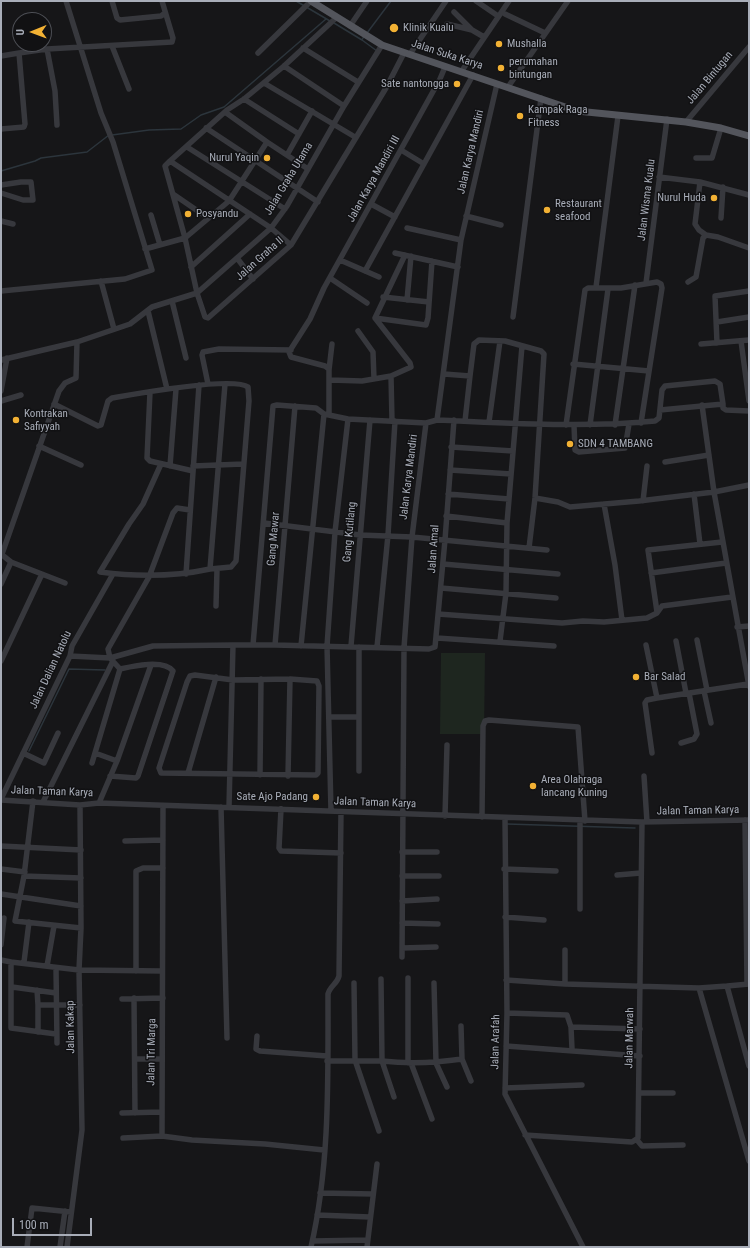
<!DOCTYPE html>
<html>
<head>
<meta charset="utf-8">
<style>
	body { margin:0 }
	#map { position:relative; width:750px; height:1248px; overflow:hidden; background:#161618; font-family:"Roboto Condensed",sans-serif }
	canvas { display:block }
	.frame { position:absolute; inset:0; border:2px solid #a8adb8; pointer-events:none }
	.north { position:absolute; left:12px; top:12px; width:40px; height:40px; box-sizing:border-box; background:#111113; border:1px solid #4d4f55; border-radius:50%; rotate:269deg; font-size:11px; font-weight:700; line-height:16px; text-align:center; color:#a8adb8 }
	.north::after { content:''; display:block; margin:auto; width:14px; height:18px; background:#f2b134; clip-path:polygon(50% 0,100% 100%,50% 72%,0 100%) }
	.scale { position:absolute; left:12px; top:1218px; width:80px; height:18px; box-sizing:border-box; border:2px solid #a8adb8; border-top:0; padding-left:5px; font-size:12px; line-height:14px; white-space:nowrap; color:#a8adb8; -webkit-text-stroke:3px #111113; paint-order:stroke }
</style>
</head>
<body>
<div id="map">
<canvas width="750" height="1248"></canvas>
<div class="frame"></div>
<div class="north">U</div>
<div class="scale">100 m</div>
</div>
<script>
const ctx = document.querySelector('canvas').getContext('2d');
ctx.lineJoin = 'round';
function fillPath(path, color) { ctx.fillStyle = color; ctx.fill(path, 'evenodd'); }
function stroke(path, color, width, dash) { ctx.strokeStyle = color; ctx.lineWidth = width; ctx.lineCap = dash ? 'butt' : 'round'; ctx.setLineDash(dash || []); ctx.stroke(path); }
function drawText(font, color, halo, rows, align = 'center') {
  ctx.font = font + ' "Roboto Condensed",sans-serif'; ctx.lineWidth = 3; ctx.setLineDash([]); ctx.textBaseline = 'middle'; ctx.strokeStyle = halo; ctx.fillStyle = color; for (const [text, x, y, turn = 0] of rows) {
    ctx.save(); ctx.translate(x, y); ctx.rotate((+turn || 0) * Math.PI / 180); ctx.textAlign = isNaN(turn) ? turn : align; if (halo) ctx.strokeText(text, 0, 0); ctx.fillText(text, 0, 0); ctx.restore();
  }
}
fillPath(new Path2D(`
	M441,653H485L484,734H440Z`), '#1e261f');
stroke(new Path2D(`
	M296,1L330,21
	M334,23L362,40
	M367,33L391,1
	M364,36L362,40L377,51
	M112,135L149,130L181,129L201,115L224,107L326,19
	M1,171L35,161L41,158L87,152L109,135
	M29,751L69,669L105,670
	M507,824L635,828`), '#2c353c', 1.5);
stroke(new Path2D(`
	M112,1L117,18L120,20L161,16L165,13
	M476,1L498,16
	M454,12L471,29
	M505,14L545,33
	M447,24L472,30L484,37
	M350,26L367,1
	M112,46L129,89
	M303,48L358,82
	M258,53L311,1
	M410,54L446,1
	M1,56L19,53
	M284,66L344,106
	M461,72L509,1
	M264,83L355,137
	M508,87L568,1
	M244,99L299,134
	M225,112L267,142
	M686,122L749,47
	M57,125L55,91L47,49L172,42L173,38L162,1
	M206,128L318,202
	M1,129L24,127L25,124L19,53L47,49
	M187,147L285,209
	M401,150L424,164
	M287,155L312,111
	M696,158H712L721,128
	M170,161L227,110L244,99L284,66L337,17
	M659,177L700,182L749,195
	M700,182L695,224L699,230L706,235
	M1,185L21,182H31L33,200H23L1,193
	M173,194L208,218
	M371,204L395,217
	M151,215L160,245
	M466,216L501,225
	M721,218L723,187
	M1,221L13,224
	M407,228L461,240
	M706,235L718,237L749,248
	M291,245L271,228L170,161L165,166L185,238L197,293L205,317L208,318L291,245L386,88L404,53
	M145,249L185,238L229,201L267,142L308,169
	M395,253L458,267
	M237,258L253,279
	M340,260L379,277
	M191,267L250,214
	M365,271L473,75
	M330,278L367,303
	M101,281L114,329
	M688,282L696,277L703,238L706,235
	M646,283L667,119
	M596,287L618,116
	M1,291L125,279L152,270L113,142L101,113L66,1
	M383,297L429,302
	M407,300L411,256
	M172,301L186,358
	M148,311L167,389
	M513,317L541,98
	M375,318L426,325L428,318L432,261
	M717,322L749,317
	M358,331L373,352L374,379
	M741,341L749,401
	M717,343L715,296L749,291
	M701,344L749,340
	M1,360L77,342L130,324L152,307L197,293L271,228L287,206L344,106L382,45
	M573,364L649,371
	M329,370L332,344
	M444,374L470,376L465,421
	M391,376L392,421
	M470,376L474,344L479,340L505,341L541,351L544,354L535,498L529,548
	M330,380L362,381L391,376L411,367L410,363L375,318L405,255
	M208,384L202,355L203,352L219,349L291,350
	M1,391L7,358
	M150,392L147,458L150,461L193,471
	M1,401L21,395
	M54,404L98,426L101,425L108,401L112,398C135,394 233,376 248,387L249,401L236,561L231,567L210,569
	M702,405L714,492L749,686
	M295,406L275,645H253L273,406L277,405L316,408L324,414L348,419L426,423
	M660,410L723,404V408L726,410L749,411
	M329,415V369L325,366L291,357L289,352L310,319L324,288L440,79L445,67
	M437,420C510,423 582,428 655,421L659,418L662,390L665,386L715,381L720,384L723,404
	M489,422L500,341
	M566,425L585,290L588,288H621L657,282L661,284L662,288L641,423
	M574,425L575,450L579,452L625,448L629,424
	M590,425L608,289
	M615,425L635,285
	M39,446L81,465
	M451,447L513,451
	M665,462L709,455
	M161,464L143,504L129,524L100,572C138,577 173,577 210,569L225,384
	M170,466L176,389
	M193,466L243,464
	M450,470L511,474
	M448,494L509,499
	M694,494L700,544
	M535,498L558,502L570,507L639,501L714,492L749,485
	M643,501L647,466
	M604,504L615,565L622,620
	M190,510L177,508L173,513L149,577L108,649L110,658L153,646L233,645
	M446,516L507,523
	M264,523L360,535L412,537L547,550
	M1,554L11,562L1,584
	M2,554L59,391L65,383L76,378L77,342
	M11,562L65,583
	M443,564L558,574
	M651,573L726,563
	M186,574L199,385
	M441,588L556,598
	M216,606L217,569
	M657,612L648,550L722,542
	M438,614L562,623L583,621L604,622L647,618L657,613L662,606L732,597
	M737,627L749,626
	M437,638L554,646
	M697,640L707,690
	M500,641L506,593L507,523L522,346
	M676,641L686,693
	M275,645L429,649L435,647L445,540L454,420
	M646,645L657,698L647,700L645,703L652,753
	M301,646L324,414
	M351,646L370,420
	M359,647V771
	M377,647L388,535L395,421
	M70,656L110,658L120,669C133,666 164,659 173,671L138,776L136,778L110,776
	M1,661L42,574
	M195,675L233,680L290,679L317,681L319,686L318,773L316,775L161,773L159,768L187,682L190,676Z
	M704,691L711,723
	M657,698L748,684
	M329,717H359
	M681,743L694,739L697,734L689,693
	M23,753L44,763L58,733
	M95,753L117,761
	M92,763L120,669
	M188,773L216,677
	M260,775L261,679
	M288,776L290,679
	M644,776L647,822
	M1,799L70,656L72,646L113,574
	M1,800L80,805L99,803L642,822L749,820
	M33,801L24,876L15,921L81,928
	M43,802L113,661
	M99,803L117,761L151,665
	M221,807L227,1038
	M229,807L233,645H253
	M281,809L279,848L281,851L341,853
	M331,811L327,646L335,532L348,419
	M445,816L447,745
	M482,817L483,726L485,721L489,720L578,727L585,821
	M505,818L507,1013L505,1094L583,1247
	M745,820L747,984
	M580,821V909
	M125,841L163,840
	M1,846L81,850
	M402,852H437
	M1,869L25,872
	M504,869L556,871
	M617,875L641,873
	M24,876L81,878
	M402,876H439
	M1,894L81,906
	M402,901L437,899
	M505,917L544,920
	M402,923L438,924
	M1,945L4,918
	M402,948L436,947
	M402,957L404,648L412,537L426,423L437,420L461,240L497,84
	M1,960L11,962
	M24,962L29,922
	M47,966L54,926
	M56,968L57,1043
	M136,971V871L143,868H163
	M506,980L565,984L699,988L749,1161
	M354,983L355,1060L379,1131
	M434,983L436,1063L447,1087
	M565,984V950
	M727,986L749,984
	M12,987L56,993
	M699,988L727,986L749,1066
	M37,990L38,1005
	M134,998L135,1113
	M122,999L163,998
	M507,1013L567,1015L571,1027
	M461,1026L462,1059L471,1081
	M38,1032V1005H80
	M56,1034L11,1028V962L79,970L162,971
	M257,1036L256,1049L260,1051L327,1056
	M506,1046L640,1056
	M572,1049L571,1027L640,1029
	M135,1059H162
	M327,1061H382L381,979
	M408,1063V978
	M411,1063L432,1119
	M505,1088L582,1085
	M639,1093H673
	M394,1097L382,1061C410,1064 435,1063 462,1059
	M122,1113L161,1112
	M525,1135L632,1142L638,1138L642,822
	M162,1136L163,806
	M123,1138L162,1136L192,1140L265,1144L324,1150
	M637,1140L642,1146L683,1145
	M320,1193L373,1194
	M317,1215L370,1217
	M313,1241L367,1240
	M27,1247L32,1208L71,1212
	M60,1247L65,1211
	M67,1247L82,1130L79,970L81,928L80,805
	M311,1247C330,1165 328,1078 328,994C330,986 337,984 339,976L341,812
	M367,1247L377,1164`), '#37383d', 5.5);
stroke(new Path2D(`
	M311,1L382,45L577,111L686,122L721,128L749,136`), '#53555c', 7);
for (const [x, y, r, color] of [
	[394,28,5,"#f2b134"],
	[499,44,4,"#f2b134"],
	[501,68,4,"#f2b134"],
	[457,84,4,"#f2b134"],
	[520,116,4,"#f2b134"],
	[267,158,4,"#f2b134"],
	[714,198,4,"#f2b134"],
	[547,210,4,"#f2b134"],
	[188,214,4,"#f2b134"],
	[16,420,4,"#f2b134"],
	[570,444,4,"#f2b134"],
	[636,677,4,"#f2b134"],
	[533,786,4,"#f2b134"],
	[316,797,4,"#f2b134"]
]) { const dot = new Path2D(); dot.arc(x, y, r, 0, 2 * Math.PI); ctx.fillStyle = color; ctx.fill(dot); stroke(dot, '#111113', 1.5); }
drawText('11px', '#a8adb8', '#111113', [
	["Klinik Kualu",403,28],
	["Mushalla",507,44],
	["perumahan",509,62],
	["bintungan",509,75],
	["Sate nantongga",449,84,"right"],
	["Kampak Raga",528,110],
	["Fitness",528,123],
	["Nurul Yaqin",259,158,"right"],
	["Nurul Huda",706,198,"right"],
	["Restaurant",555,204],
	["seafood",555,217],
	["Posyandu",196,214],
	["Kontrakan",24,414],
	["Safiyyah",24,427],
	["SDN 4 TAMBANG",578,444],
	["Bar Salad",644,677],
	["Area Olahraga",541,780],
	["lancang Kuning",541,793],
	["Sate Ajo Padang",308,797,"right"]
], 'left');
drawText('11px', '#a8adb8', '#111113', [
	["Jalan Suka Karya",447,55,18],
	["Jalan Bintugan",710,78,-50],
	["Jalan Karya Mandiri",471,152,-77],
	["Jalan Graha Utama",289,179,-59],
	["Jalan Karya Mandiri III",374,179,-61],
	["Jalan Wisma Kualu",647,200,-83],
	["Jalan Graha II",260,259,-42],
	["Jalan Karya Mandiri",409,477,-83],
	["Gang Kutilang",350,532,-85],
	["Gang Mawar",274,539,-85],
	["Jalan Amal",434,549,-86],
	["Jalan Dalian Natolu",51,670,-65],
	["Jalan Taman Karya",52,792,2],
	["Jalan Taman Karya",375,803,2],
	["Jalan Taman Karya",698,811,-1],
	["Jalan Kakap",71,1027,-91],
	["Jalan Marwah",630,1038,-89],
	["Jalan Arafah",496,1042,-89],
	["Jalan Tri Marga",152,1052,-89]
]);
</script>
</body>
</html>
